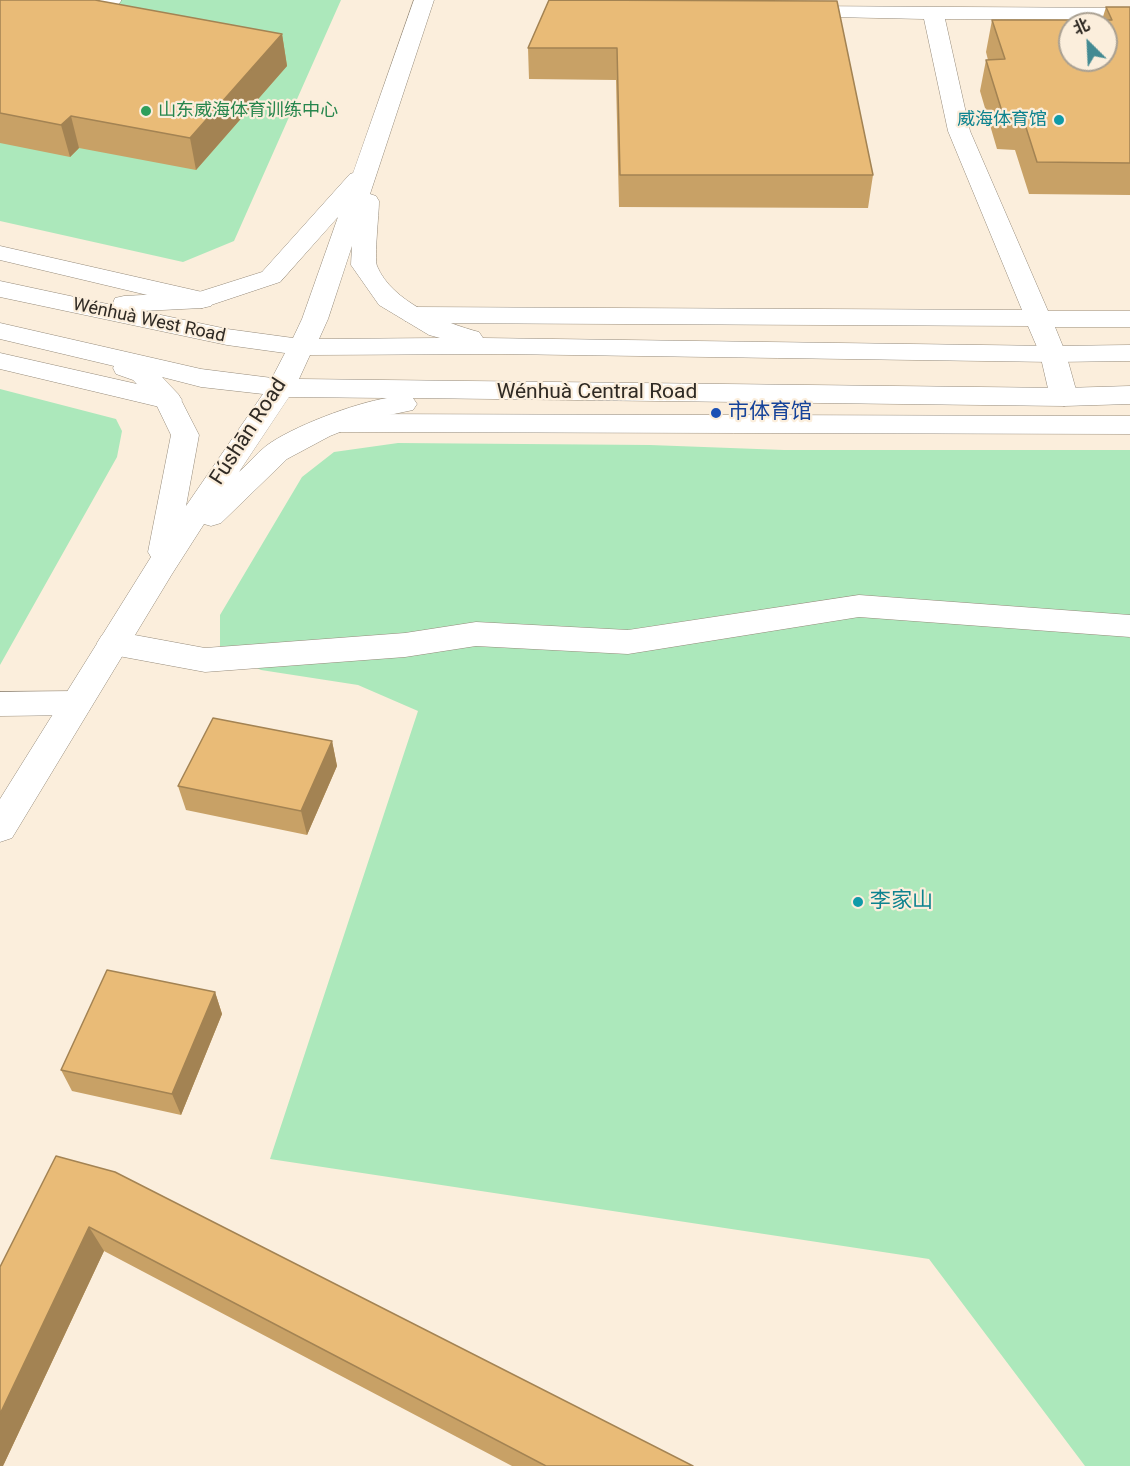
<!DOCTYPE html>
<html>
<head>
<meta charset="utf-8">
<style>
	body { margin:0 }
	#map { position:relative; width:1130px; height:1466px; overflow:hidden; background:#fbeedc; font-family:Roboto,"Noto Sans SC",sans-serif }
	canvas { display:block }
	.north { position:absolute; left:1058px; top:12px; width:60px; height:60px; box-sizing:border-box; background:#fbeedc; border:2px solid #a9a092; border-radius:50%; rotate:336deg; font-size:16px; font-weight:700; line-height:24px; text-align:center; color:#2f2a24 }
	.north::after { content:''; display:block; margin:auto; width:21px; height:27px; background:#438a92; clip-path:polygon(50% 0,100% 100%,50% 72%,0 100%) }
</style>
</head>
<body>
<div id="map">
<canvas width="1130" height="1466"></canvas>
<div class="north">北</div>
</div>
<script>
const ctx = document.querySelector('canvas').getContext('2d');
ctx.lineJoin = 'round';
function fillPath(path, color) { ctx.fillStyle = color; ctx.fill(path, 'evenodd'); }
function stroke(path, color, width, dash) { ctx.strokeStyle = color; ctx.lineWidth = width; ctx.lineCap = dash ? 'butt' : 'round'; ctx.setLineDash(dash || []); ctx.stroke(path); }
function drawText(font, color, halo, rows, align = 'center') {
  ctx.font = font + ' Roboto,"Noto Sans SC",sans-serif'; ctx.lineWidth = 4.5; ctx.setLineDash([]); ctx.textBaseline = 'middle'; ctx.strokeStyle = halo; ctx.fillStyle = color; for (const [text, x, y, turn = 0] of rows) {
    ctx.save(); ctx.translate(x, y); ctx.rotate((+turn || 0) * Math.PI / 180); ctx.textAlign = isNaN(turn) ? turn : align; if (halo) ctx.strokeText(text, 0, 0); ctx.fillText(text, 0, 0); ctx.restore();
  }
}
fillPath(new Path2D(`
	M0,0H341L234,241L183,262L0,221Z
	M0,389L116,419L122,431L117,457L0,665Z
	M398,443L650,445L784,450H1130V627L1119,626L1130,638V1466H1085L929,1259L270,1159L418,711L358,685L261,670L220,650V615L302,477L334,452Z`), '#ace8bb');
const minor = new Path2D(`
	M95,0H121V1L118,5L111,7L98,4Z
	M793,6L1130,8V20L945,19L970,131L1048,311H1130V327H1055L1066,354L1078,397L1074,403L1064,406L1054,403L1050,397L1040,354L1028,326L414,323L405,321L401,315L405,309L414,307L1022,310L948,131L924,19L786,16L783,12L786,8Z
	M0,246L211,294L215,300L211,306L202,308L0,260Z
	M0,353L168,391L178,394L182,400L178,406L168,409L0,369Z
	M337,414L1130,416V434L337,432L327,429L323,423L327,417Z
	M859,595L1130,615V637L859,617L628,654L476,646L405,657L205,672L113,655L102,651L97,643L102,635L113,631L205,648L405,633L476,622L628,630Z
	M77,691L88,694L93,703L88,712L77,715L0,716V692Z`);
const major = new Path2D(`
	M414,0H434L370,194L376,196L379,201C379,214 374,257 377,266C392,302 445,323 479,332L483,338L1053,346L1130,345V361L1053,362L502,354L310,355L299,379L1064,388L1130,386V404L1064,406L413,398L417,404L413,410L375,418L330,436L287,459L221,523L211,526L204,524L172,574L12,838L0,842V799L151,557L148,552L171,435L156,404L133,380L116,374L113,368L114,366L0,339V323L201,369L272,378L285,353L227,345L0,297V281L112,305L115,298L124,296L199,292L262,272L350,174L353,173ZM338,217L302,319L293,338L227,329L142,311L202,308L280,282ZM352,246L351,265L379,305L429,335L440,338L319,339L328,319ZM162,377L201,387L263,394L186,506L199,435L178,394ZM289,397L387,398C355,403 291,427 266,446C256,454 248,464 239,472Z`);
stroke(minor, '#968b7b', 1);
stroke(major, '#968b7b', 1);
fillPath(minor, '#fff');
fillPath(major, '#fff');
fillPath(new Path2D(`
	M0,0L282,34L287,66L196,170L79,148L70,157L0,143Z
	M549,0L873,175L868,208L619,207L616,80L529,79L528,48Z
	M1106,7H1130V195L1029,194L1015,150L997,149L980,91L986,60H988L986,52L992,20H1102Z
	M332,741L337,766L307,835L186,810L178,786Z
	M215,992L222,1014L181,1115L72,1091L61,1070Z
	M56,1156L693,1466H512L104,1251L3,1466Z`), '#c8a166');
fillPath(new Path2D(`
	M282,34L287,66L196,170L190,138Z
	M71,116L79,148L70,157L61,125Z
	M332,741L337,766L307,835L301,811Z
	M215,992L222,1014L181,1115L172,1094Z
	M89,1227L104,1251L3,1466H0V1414Z`), '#a38353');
const building = new Path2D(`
	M0,0H95L282,34L190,138L71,116L61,125L0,113Z
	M549,0L837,1L873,175H620L617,48H528Z
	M1106,7H1130V163L1037,162L1023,118H1004L986,60L1005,59L992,20H1112ZM1070,24H1106V60H1070Z
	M213,718L332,741L301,811L178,786Z
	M107,970L215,992L172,1094L61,1070Z
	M56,1156L115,1172L693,1466H546L89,1227L0,1414V1267Z`);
fillPath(building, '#e9bb77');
stroke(building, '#a38353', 1.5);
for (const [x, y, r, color] of [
	[146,111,6,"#2e9e5b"],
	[1059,120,6,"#0f9aa8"],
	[716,413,6,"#1a4fb4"],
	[858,902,6,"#0f9aa8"]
]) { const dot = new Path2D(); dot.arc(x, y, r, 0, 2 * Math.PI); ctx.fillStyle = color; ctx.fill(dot); stroke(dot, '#fbeedc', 2); }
drawText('18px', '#27864d', '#fbeedc', [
	["山东威海体育训练中心",158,111]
], 'left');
drawText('18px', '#0d838f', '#fbeedc', [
	["威海体育馆",1047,120]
], 'right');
drawText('18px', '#2f2a24', '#fbeedc', [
	["Wénhuà West Road",149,321,12]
]);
drawText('21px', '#2f2a24', '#fbeedc', [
	["Wénhuà Central Road",597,393],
	["Fúshān Road",249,432,-57]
]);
drawText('21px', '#164399', '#fbeedc', [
	["市体育馆",728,413]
], 'left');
drawText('21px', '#0d838f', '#fbeedc', [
	["李家山",870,902]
], 'left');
</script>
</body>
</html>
